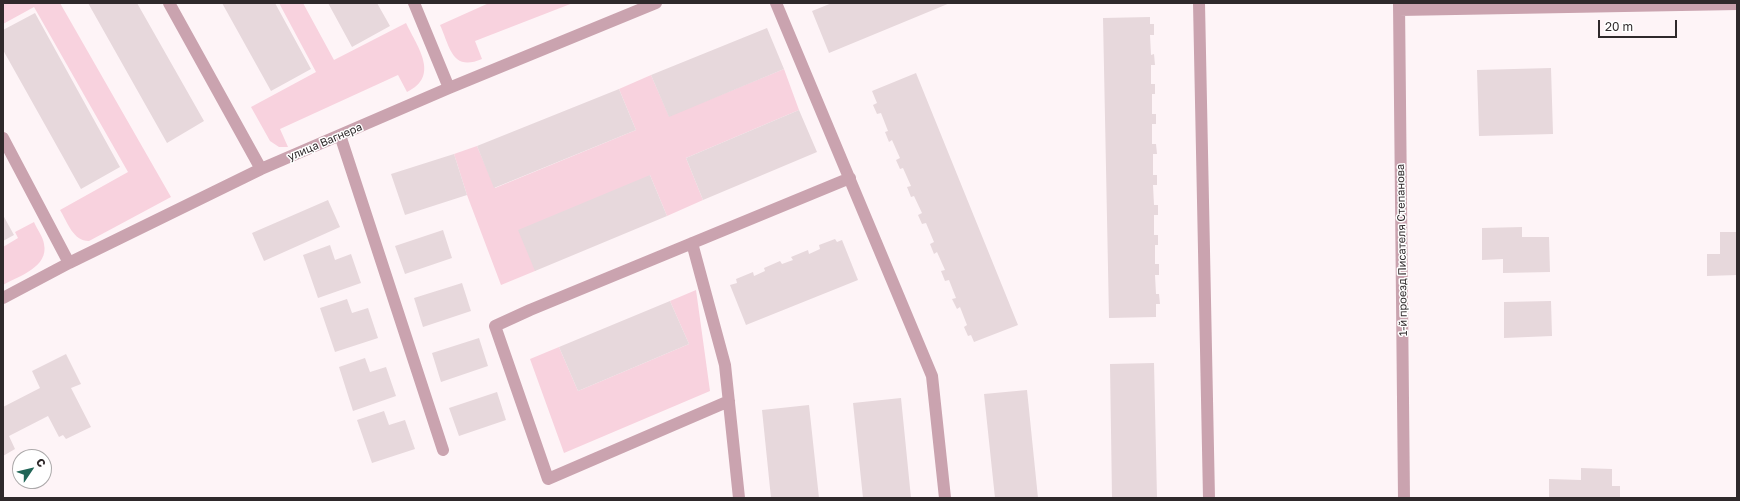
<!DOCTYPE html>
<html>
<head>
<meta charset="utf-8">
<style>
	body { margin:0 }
	#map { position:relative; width:1740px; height:501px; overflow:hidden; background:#fef4f7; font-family:"Golos Text",sans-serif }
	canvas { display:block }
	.frame { position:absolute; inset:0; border:4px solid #2f292b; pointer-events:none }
	.north { position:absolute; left:12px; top:449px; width:40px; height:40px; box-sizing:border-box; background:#fff; border:1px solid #aca9aa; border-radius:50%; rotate:55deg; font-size:11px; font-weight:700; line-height:16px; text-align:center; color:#2f292b }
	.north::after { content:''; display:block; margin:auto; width:14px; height:18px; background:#216557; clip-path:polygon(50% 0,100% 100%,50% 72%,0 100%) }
	.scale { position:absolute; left:1598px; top:20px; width:79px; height:18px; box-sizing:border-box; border:2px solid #2f292b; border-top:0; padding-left:5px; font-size:12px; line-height:14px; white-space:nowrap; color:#2f292b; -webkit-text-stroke:3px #fff; paint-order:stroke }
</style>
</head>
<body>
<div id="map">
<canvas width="1740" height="501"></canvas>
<div class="frame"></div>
<div class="north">С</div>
<div class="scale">20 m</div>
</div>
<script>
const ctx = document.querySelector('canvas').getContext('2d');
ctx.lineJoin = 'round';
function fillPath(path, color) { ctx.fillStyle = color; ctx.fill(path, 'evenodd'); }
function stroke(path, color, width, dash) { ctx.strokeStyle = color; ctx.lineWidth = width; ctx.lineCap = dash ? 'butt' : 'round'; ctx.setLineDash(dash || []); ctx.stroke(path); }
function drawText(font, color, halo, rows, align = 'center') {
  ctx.font = font + ' "Golos Text",sans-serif'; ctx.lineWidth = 3; ctx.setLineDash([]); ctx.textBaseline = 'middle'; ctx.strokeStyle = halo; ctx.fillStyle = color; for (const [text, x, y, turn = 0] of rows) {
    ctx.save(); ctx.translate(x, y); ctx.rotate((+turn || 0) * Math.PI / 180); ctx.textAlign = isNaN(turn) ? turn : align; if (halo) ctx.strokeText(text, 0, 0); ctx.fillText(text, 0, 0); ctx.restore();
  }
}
fillPath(new Path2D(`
	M3,3H60L171,197L89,241C73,241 68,223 60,210L128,172L34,7L3,24Z
	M279,3H303L334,60L406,23C418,48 440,76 407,92L398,75L280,129L288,147H279L270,141L251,107L316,72Z
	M489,3H573L475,41L482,59C452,72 450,47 440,25Z
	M784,69L799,110L686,158L703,200L667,216L650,175L535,271L501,285L467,195L454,154L477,146L495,188L636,130L619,89L651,75L669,116Z
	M34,222C37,229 43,237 44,244C49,267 19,276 3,285V247L18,238L15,232Z
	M696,290L710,391L564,453L530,359L559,347L578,391L689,344L670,301Z`), '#f8d2de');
fillPath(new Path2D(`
	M88,3H137L204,121L167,143Z
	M222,3H275L311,69L271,91Z
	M328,3H377L390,26L352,47Z
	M832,3H950L829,53L812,11Z
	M35,13L120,167L81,189L3,50V30Z
	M1150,17V24H1154V35H1150L1151,55L1154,54L1155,65H1151V84H1155V94H1152V114H1156V124H1152V144H1156L1157,154H1153V175H1157V185H1153L1154,205H1158V215H1154V235H1158V245H1155V264H1159V275H1155L1156,294H1159L1160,304H1156V317L1109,318L1103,18Z
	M767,28L784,69L669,117L651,75Z
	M1551,68L1553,134L1479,136L1477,70Z
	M916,73L1018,325L974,342L971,335L968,336L964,327L967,325L960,307L957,309L952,299L956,298L949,280L945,281L941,271L945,270L937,252L934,254L930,244L934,242L926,223L922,224L918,215L922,213L914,196L911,197L907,187L911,186L903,168L900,169L896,160L900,158L892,140L889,142L885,132L888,131L881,113L877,114L873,105L877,103L872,91Z
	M619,89L636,130L494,188L477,146Z
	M799,110L817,152L703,200L686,158Z
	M454,154L467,195L405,215L391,174Z
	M650,175L667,216L535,271L518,230Z
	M328,200L340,227L264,261L252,233Z
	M3,215L14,235L3,241Z
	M1522,227V237H1549L1550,272L1503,273V259L1482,260V228Z
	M443,230L452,258L405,274L395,246Z
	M1720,232H1737V275L1707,276V254H1720Z
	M835,239L837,242L842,240L858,280L746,325L730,285L737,283L736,279L753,272L754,276L765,271L764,268L780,261L782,264L793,260L791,257L808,250L809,254L820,249L819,245Z
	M330,245L335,260L351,254L361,283L318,298L303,255Z
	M462,283L471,311L423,327L414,298Z
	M347,299L352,313L368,308L378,338L335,352L320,308Z
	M670,301L689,344L578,391L559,347Z
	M1551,301L1552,336L1504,338V302Z
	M479,338L488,366L441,382L432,353Z
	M66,354L81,384L71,388L91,427L66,439L63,435L59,437L48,416L9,436L15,449L3,456V407L40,388L32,371Z
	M365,358L370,372L386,367L396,396L353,411L339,367Z
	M1154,363L1157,498H1112L1110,364Z
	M1027,390L1038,498H995L984,394Z
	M497,392L506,420L459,436L449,408Z
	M901,398L911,498H863L853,403Z
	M809,405L819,498H771L762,410Z
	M384,411L389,425L405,420L415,449L372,463L357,420Z
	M1581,468L1612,469V486H1620V498H1549V479L1581,480Z`), '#e7d8dc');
stroke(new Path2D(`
	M169,3L261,169
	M414,3L449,88
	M776,3L932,376L945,498
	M1199,3L1209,498
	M1399,3L1404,498
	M1399,10L1737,4
	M340,135L443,450
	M3,138L69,263
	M692,243L725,365L739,498
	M3,298L69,263L261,169L449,88L656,3
	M729,401L548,479L495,326L530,310L850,178`), '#caa3af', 12);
drawText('11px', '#2f292b', '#fff', [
	["улица Вагнера",325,142,-23],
	["1-й проезд Писателя Степанова",1402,250,-91]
]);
</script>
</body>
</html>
